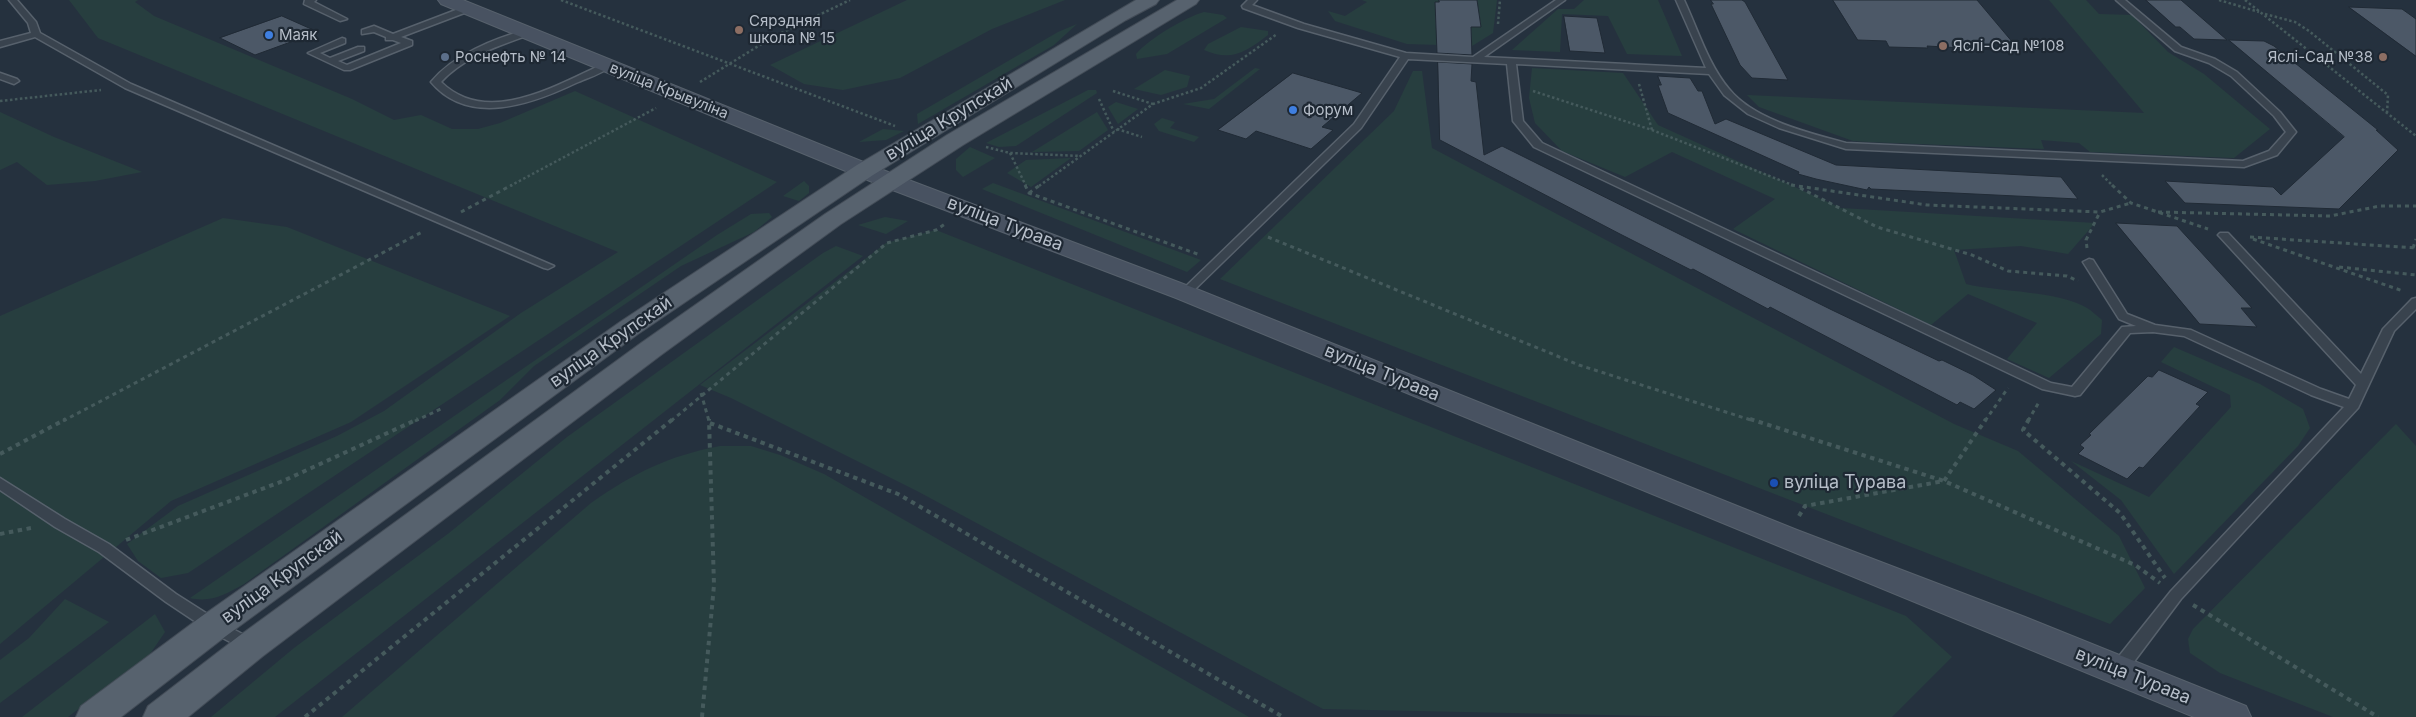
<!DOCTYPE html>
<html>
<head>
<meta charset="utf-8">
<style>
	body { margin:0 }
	canvas { display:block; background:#25313e }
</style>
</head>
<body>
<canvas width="2416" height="717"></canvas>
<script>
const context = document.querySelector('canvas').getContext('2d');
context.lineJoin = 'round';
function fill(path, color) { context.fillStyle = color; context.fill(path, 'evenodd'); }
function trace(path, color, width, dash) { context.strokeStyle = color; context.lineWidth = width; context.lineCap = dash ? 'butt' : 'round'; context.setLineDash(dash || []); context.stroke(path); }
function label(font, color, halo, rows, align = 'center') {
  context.font = font + ' Inter,sans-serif'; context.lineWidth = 4.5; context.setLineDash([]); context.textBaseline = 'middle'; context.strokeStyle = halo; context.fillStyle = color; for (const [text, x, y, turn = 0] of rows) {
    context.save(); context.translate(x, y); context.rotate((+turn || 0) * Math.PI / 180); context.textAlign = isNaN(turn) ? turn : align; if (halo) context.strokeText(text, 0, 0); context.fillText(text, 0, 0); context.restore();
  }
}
const green = new Path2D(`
	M69,0H138L135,2L154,16L352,99L394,120L421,115L452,129H478L500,123L575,91L777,182L188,573L161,578L138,561L127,544L178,506L337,436L384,411L521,313L618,252L98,38Z
	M907,0H1065L992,29L900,78L843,90L804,84L770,65Z
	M1362,0H1497L1493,33L1472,46L1407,44L1335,21L1328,11L1345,16L1367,2Z
	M1584,0H1658L1682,56L1627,54L1608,16L1562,14L1560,52L1512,50L1558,9H1574Z
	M2049,0H2086L2099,14L2132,15L2168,52L2204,74L2270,129L2234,158L2090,152L2079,143L2041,140L2044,149L1869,142L1853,141L1759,107L1747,95L2144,113Z
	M1204,12L1223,15L1227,18L1167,54L1137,59L1136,54C1150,38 1184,18 1204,12Z
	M1077,24L1054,45L918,124L917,114L1058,32Z
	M1241,27L1268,31V35C1246,52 1231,62 1204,50L1208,44Z
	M1255,68L1260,69L1209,109L1183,104L1214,99Z
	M1532,68L1623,73L1658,125L1841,208L2095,223L2068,254L2021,246L1954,250L1966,284C1999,292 2060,291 2087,308C2092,311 2097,316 2102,320L2101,334L2049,378L2007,359L2037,323L1968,294L1931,325L1733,229L1775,199L1672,152L1625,177L1562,151L1535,123L1529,98Z
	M1165,70L1190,76L1187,87L1161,95L1134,89Z
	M1413,71H1422L1432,148L1954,424L2018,451L2119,536L2145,588L2110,624L1220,279L1394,111Z
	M1088,90H1096L1097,93L1016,146L999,147L986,143Z
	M1116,102L1138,109L1118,124L1108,107Z
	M0,112L54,137L142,172L95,181L47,185L17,162L0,170Z
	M1097,112L1108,130L1079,151L1032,152Z
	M1162,118L1175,122L1170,128L1199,137L1194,142L1159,131L1154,124Z
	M883,129L904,131L886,140L859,142Z
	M970,147L995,158L963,177L956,170V159Z
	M1071,158L1031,187L1007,173L1026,160Z
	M804,181L809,186V193L799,201L783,196Z
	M993,183L1201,260L1187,272L982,189Z
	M769,213L772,217L754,232L681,266L534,366L500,400L244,584C226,594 211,603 190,598L717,235L751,214Z
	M885,217L908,221L886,234L858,225Z
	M223,218L287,227L510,316L351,422L171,501L0,644V316Z
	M936,230L1906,616L1952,657L1892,717H1699L1323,709L917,491L731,398L700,385L886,243Z
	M836,246L863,256L275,717H211L294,648L449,533L567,437L823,253Z
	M2174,347L2260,384L2303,409L2310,428L2298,446L2174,574L2121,500L2071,461L2149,497L2231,407L2230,395L2161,362Z
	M2396,424L2416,446V717H2333L2220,673L2190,653L2188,639L2193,629Z
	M720,446H751L780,455L824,474L1249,717H342L591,503C634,473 668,456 720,446Z
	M65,599L109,622L0,703V660L29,638Z
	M155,614L165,632L150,654L68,717H22Z`);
const building = new Path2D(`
	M1439,0H1477L1481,27H1471L1472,55L1437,53L1435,2H1439Z
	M1711,0H1742L1745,2L1788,80L1752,78L1740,65L1711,4H1713Z
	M1833,0H1977L2014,44L1991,43L1996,50L1927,46L1928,48L1889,47L1886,41L1858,40Z
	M2146,0H2181L2227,40L2194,39L2180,27H2176Z
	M2349,7L2402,9L2416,19V56Z
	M282,16L318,32L255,55L220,38Z
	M1564,16L1597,18L1605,53L1570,51Z
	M2229,40L2264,41L2274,46L2378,130H2376L2398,150L2339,209L2185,203L2165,181L2273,187L2281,195L2344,137Z
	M1438,62L1472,64L1471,81L1476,82L1484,155L1502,146L1832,310L1939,361L1942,360L1973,375L1996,390L1974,409L1960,402L1957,405L1770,307L1768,309L1693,269L1691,270L1620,234L1440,140Z
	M1293,73L1362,93L1322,127L1333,130L1311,149L1256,131L1246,139L1218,130Z
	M1658,76L1690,78L1698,91H1702L1715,124L1726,119L1836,165L2061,177L2078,199L1871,189L1869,187L1867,190L1816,179L1798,174L1799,172L1668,113L1658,85H1661Z
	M2116,223L2177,226L2252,308H2241L2257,327L2200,324Z
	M2159,370L2208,392L2196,404L2200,406L2143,468L2139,467L2127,479L2078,454L2084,448L2080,445L2091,435L2089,434L2148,376L2152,377Z`);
const pathFar2 = new Path2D(`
	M561,0L895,126
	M2219,0L2259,12
	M2245,0L2416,136
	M2265,14L2295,22L2309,31L2388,95L2387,113
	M1498,24L1500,0
	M700,82L773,37L850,0
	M1639,84L1652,130
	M1113,91L1153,104
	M1533,91L1652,130L1795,186
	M1099,99L1114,132
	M0,101L101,90
	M1117,129L1142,137
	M986,147L1010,153L1081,156
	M1010,153L1026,186
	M2102,175L2113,186
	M510,186L656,108
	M1039,186L1153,104L1201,88L1277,34`);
const pathFar1 = new Path2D(`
	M1025,185L1029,193L1200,255
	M1791,185L1927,205L2100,212L2131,203
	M2112,185L2131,203L2208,229
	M1800,188L1877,227L1972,255L2008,271L2067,276L2078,281
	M1029,193L1040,185
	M461,212L512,185
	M2158,212L2330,216L2380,206H2416
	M1268,237L1579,365L1754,421
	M2250,237L2416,248
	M2253,239L2403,291
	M2087,248L2086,240L2100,212
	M2413,248L2416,239
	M2339,267L2416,275
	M701,393L709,421
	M63,421L424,231
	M415,421L443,408
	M671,421L887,243L936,230L945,224
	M1985,421L2008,388
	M2028,421L2039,402`);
const path = new Path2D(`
	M1750,419L1944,481L2135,565L2160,583
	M2029,419L2023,430L2120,513L2165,578
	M710,423L898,494L1283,717
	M0,454L66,419
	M1799,516L1805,506L1944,481L1986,419
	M0,534L31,528
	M126,540L283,481L418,419
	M2193,605L2378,717
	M305,717L673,419
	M702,717L714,585L709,419`);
const lane = new Path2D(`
	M9,0H17L36,22L40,33L131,84L554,266L548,269L544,268L125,88L35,37L0,47V41L31,33L28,23Z
	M305,0H316L314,2L347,19L340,21L304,4Z
	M1248,0H1257L1252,5L1304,24L1406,53L1473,57L1556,0H1565L1484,57L1706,68L1676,0H1684C1698,30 1708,64 1729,89C1754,120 1809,133 1846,143L2243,161L2269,151L2286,132L2274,116L2231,76L2209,63L2175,51L2116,0H2125L2181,47L2215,59L2237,72L2280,112L2296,132L2277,155L2244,167L1846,149L1779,128L1748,114L1724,95L1709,74L1516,64L1523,121L1542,143L2051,383L2072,387L2122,327L2136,326L2119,319L2083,262L2089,259L2093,260L2127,314L2155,325L2191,330L2321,389L2349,399L2356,385L2220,237L2218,235L2220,233H2228L2361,374L2383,329L2412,299L2416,298V309L2394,331L2358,408L2181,599L2124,675L2118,677L2112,675L2110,670L2112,665L2171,591L2344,407L2311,395L2184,336L2153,332L2130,333L2080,395L2075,396L2042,389L1534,147L1513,121L1507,64L1408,59L1361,128L1189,295H1181L1179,293L1181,291L1354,124L1400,57L1298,28L1243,8L1242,6Z
	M469,5L473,8L472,10L401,37L412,41V45L350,70H344L308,53L342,38L345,39V43L320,53L330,58L358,47H364V51L338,61L347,65L401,43L393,40H386V37L374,32L362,34V30L374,26L393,34Z
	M528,29L532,32L531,34C499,46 465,56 441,82C487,127 555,86 603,64L611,66C602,74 587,78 576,83C532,104 469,127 431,82C454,54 494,39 528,29Z
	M0,73L17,79L19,81L14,84L0,79Z
	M0,478L65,519L109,544L176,594L220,622L257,642L259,646L257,650L251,652L245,650L208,630L166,602L99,552L55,527L0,490Z`);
const secondary = new Path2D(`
	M438,0H463L898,176L1194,288L1797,530L2025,617L2246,706L2251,717H2194L1176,298L882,186L441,4Z`);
const primary = new Path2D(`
	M1136,0H1159L1156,4L1126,20L873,175L638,334L226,636L121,717H76L81,706L202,616L620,322L857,165Z
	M1177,0H1199L1196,4L963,145L841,224L661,355L263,656L188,717H143L148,706L239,636L641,343L825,214L947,135Z`);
const markers = [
	[739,30,5,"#8d6e63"],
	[269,35,5,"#3f7fe0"],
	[1943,46,5,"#8d6e63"],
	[445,57,5,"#5c6f8a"],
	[2383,57,5,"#8d6e63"],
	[1293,110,5,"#3f7fe0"],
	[1774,483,5,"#1a4fb4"]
];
const farPoinames = [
	["Сярэдняя",749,21],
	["школа № 15",749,38],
	["Маяк",279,35],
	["Яслі-Сад №108",1953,46],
	["Роснефть № 14",455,57],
	["Яслі-Сад №38",2373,57,"right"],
	["Форум",1303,110]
];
const farStreetnames = [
	["вуліца Крывуліна",669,91,22]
];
const streetNames = [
	["вуліца Крупскай",949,119,-31],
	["вуліца Турава",1005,224,21],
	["вуліца Крупскай",611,342,-35],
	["вуліца Турава",1382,373,22],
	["вуліца Крупскай",282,577,-36],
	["вуліца Турава",2133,676,22]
];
const poiNames = [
	["вуліца Турава",1784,483]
];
fill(green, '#273e3f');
fill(building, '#4c5867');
trace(building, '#202a35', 1);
trace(lane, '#57616c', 3);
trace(secondary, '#57616c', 2);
trace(primary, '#434c57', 2);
trace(pathFar2, '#455a5c', 2.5, [2.5, 2.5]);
trace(pathFar1, '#455a5c', 3, [4, 4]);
trace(path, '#455a5c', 4, [4.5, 4.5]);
fill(lane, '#39434e');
fill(secondary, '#485261');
fill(primary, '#57626e');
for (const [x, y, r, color] of markers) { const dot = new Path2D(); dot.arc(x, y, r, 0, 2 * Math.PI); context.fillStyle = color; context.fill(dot); trace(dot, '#1e2833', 2); }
label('15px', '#b6bec9', '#1e2833', farPoinames, 'left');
label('15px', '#b6bec9', '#1e2833', farStreetnames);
label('18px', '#b6bec9', '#1e2833', streetNames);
label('18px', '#b6bec9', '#1e2833', poiNames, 'left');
</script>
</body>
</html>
